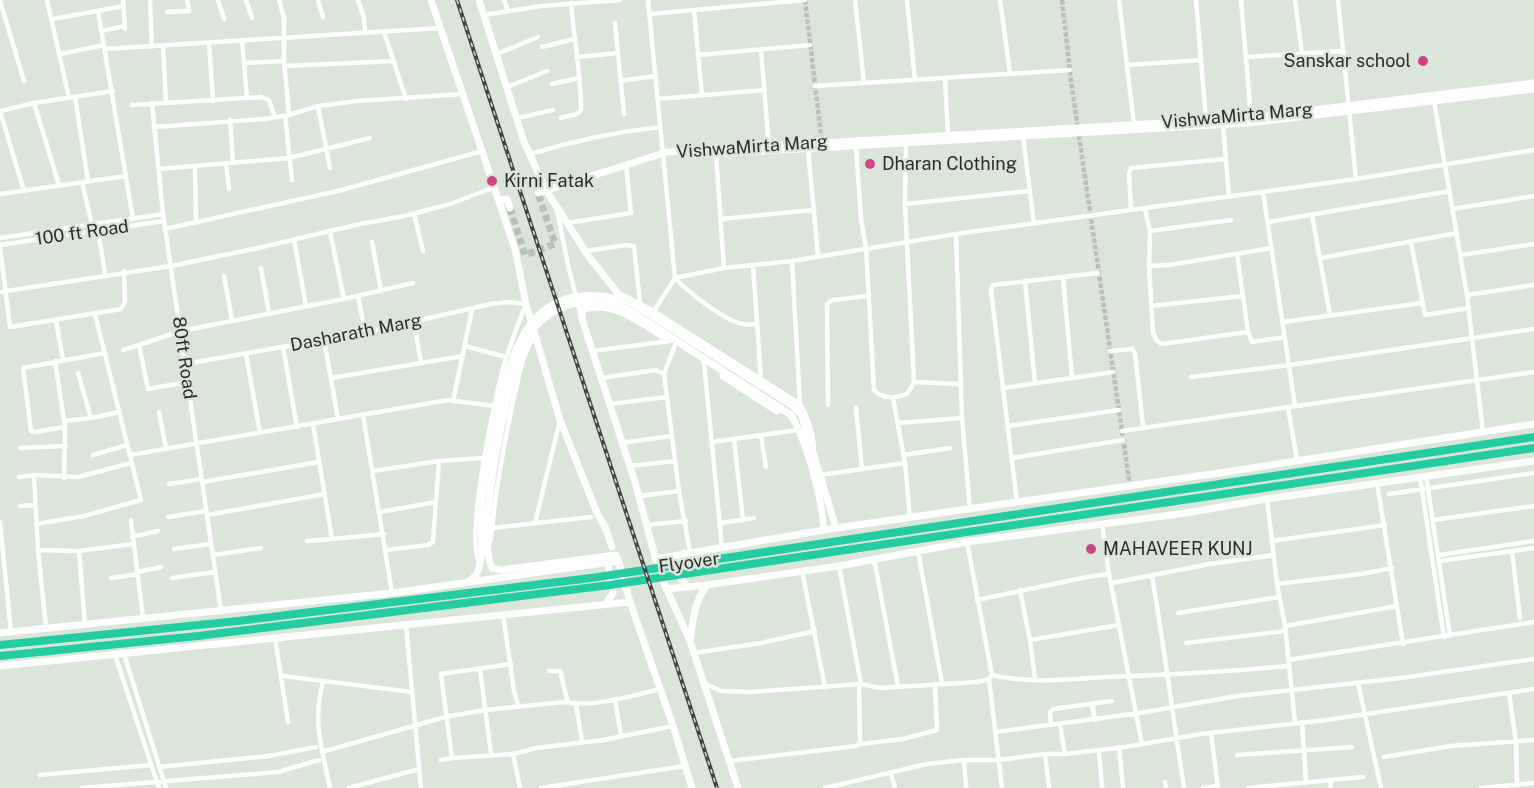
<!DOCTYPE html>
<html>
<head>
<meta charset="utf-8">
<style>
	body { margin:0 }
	canvas { display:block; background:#dbe5da }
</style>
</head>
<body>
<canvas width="1534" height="788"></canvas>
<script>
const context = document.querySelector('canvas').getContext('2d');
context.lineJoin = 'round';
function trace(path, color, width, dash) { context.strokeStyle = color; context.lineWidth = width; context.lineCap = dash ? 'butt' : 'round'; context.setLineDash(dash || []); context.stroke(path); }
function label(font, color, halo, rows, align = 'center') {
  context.font = font + ' "Public Sans",sans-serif'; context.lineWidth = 5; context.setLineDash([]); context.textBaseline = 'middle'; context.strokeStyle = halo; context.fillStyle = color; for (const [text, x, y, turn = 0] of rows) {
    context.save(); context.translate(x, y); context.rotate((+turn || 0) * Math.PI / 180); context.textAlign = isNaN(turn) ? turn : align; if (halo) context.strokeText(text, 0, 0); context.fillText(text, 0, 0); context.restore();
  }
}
const streetTunnel = new Path2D(`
	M805,0L822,143
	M1062,0L1071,81L1130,486`);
const secondaryTunnel = new Path2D(`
	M510,208L525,255L555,244L538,193`);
const street = new Path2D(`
	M47,0L69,98
	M123,0L125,29
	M150,0L152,47
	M218,0L224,19
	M246,0L252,18
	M279,0L284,18V61L289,115
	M318,0L323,17
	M358,0L364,18L365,33
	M504,0L508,11
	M648,0L675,278L724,268L792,261L800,404
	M855,0L864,83
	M907,0L915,80
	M1000,0L1010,73
	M1119,0L1134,124
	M1196,0L1206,120
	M1241,0L1251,118
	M1295,0L1302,54
	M1338,0L1356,179
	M0,1L24,81
	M694,10L702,95
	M98,11L133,219
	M167,12L189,11L187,0
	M650,14L805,0
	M484,15L541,6L620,0
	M53,19L124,6
	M615,23L624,114
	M101,31L125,26
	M384,32L406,99
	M242,40L247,98
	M209,43L213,101
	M163,46L166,102
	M542,47L574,39
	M105,49L440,28
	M761,49L769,148
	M60,54L104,45
	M497,54L538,37
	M698,55L810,45
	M577,57L618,53
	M1246,57L1343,51
	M244,63L284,61
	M1127,65L1201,60
	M285,66L394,61
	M945,78L948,135
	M620,81L656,76
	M552,84L579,78
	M815,86L1070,70
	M507,87L547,71
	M75,97L88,181
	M657,99L765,90
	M1434,101L1467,295L1483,432
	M34,103L59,185
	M152,103L163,214L221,611
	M132,105L261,97L269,100L275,117
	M318,106L330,168
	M0,111L24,191
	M1,111L34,103L113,91
	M285,116L292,180
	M517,118L553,110
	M561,118L577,114L581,110C581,74 574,39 571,3
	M230,120L233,163
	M1223,125L1229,196
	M154,127L265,119L289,115L318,106L357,101L463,94
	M1023,136L1034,224
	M906,143L905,204L914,382L960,384
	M856,146L861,219L866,248L874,390C882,400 898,398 908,393L914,382
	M808,149L818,256
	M530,154C573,141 615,132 660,127
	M716,154L724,268
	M226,164L229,189
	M195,166L196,223
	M159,169L289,158L370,138
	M82,182L92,225
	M1263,192L1295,406
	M0,194L126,176
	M905,204L1029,191
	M1131,208L1129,173L1131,168L1225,159
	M1145,209L1150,231L1149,266L1153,333L1157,341L1162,344L1248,332
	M1453,209L1534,196
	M557,210L568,265L580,313
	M414,214L423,251
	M1312,215L1330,315
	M721,219L813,210
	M1268,222L1450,191
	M567,223L631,213L626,165
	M165,229L342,190L482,151
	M98,230L105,274
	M1150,231L1231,220
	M330,232L344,299
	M956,234L962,418L970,509
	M0,238L163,214
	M294,240L306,306
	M372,242L381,291
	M1411,242L1425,315L1469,308
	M0,245L164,221
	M0,247L10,327L121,309L125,302L124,271
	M585,251L626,245L634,246L640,303
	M1237,254L1248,332L1252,342L1285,337
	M1461,255L1534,244
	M1321,258L1457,233
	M792,261L956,234L1356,179L1534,150
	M753,265L761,380
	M1149,266L1169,265L1272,248
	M261,268L269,313
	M224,276L232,320
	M1063,277L1072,378
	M1025,281L1035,383
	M0,292L171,266L258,248L360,224L404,216L447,205L495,187
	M617,292L650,309L800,404C808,417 813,433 814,448
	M1467,295L1534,285
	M358,296L365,332
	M1151,306L1243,296
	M654,311L675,278C687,291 726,322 743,324C747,325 753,324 757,324
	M56,320L63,360
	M414,322L421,363
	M1283,322L1422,303
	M324,340L338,419
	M465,346L506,357
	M283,347L297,427
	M123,350L139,345
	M592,351L670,341
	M1110,351L1132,349L1135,353L1143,427
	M246,354L260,433
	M55,361L65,427L64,478
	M704,363L722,547
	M185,364L362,333L491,304L508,302L526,304C519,321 513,338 507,355C496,389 465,534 479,562
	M78,373L91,418
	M664,374L675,345
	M1191,377L1290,365L1534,329
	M331,378L463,356
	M601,378L656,370L664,374L679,491L690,552
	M188,382L148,389L139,345L181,331L344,299L413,283
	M1003,388L1113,372
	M893,398L905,463L910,518
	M453,401L472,310
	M610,404L667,397
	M828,405L827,304L833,300L868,296
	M1288,407L1297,460
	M856,408L862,469
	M159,412L166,448
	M363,415L392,593
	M64,421L91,418L119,412
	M898,423L962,418
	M313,424L332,539L384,534
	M1008,426L1119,410
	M65,427L35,432L31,431L23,368L105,353
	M1122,431L1534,372
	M761,436L766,467
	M734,439L743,520
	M712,442L798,430
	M622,443L672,436
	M20,448L66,446
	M93,455L127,445
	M130,455L448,400L495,406
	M903,455L950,448
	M1012,458L1123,440
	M630,466L675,461
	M373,471L439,461L484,458
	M820,475L905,463
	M1426,476L1450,636
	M19,477L34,475
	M1420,477L1444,637
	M202,482L319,462
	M1377,483L1403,644
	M169,484L202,479
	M1389,494L1534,473
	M639,496L679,491
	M1267,499L1277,584L1285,626L1295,723
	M1017,502L991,290L993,285L1098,273
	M20,506L35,505
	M380,512L436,502
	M207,515L325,494
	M168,517L206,511
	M131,520L143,618
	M1433,520L1534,506
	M0,522L11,632
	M535,523L560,420
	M720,523L754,518
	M36,524L84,516L141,500L95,314
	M1102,524L1109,574L1142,744
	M646,525L686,521
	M492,528L591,517
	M132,537L158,531
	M307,541L333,539
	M1272,541L1385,525
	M967,542L992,675
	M489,543L491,539C495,491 504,444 514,397C519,377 522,353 535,336
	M174,549L211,544
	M38,550L79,551L133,544
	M386,550L428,545L433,542L439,461
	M79,551L85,624
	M918,551L942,683
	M1512,551L1520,618
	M213,555L261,548
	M1439,555L1534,541
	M874,559L898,686
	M1440,561L1534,548
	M839,566L861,684
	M802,571L825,687
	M138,572L161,567
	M1152,576C1164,646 1173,717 1184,788
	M111,578L138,574
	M172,578L215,572
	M1112,583L1210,564L1274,555
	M1277,584L1361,574L1392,568
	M1020,590L1030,640L1035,679
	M977,600L1092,576L1109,574
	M1178,613L1279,597
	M503,614L514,691L518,706
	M406,625L421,788
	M1285,626L1397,606
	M46,628L38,550L34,475L78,477L131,463
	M275,638L288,722
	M1030,640L1119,625
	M1186,643L1285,631
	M694,653L761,643L815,631
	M124,654L166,788
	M115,655L159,788
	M1288,660L1534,622
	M511,664L441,674L452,758L513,754L537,748L603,740L673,726
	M480,669L491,754
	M549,671H560L568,703
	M283,676L412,692
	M989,679L1002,788
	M323,682C312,722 322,748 330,788
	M704,683L721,691L750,692L861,684L880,688L977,682L989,679L992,675C1028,684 1069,679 1106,677C1167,675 1227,672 1288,666
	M1358,683L1381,788
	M1509,693L1516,742L1517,784
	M615,699L621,736
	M576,704L582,742
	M1092,704L1095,720
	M1302,722L1306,782
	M1060,724L1065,754
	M1051,725L1050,712L1053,709L1112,701
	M995,732L1140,713L1237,696L1401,678L1534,659
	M1211,733L1218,788
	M860,744L903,739L937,730L935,684
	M1119,747L1123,788
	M1099,750L1102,788
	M322,752L445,717L485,710L564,702C592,708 632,696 660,689
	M513,754L520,788
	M1045,754L1049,788
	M1237,755L1352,747
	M1384,757L1451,746L1534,740
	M441,760L452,758
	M964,760L966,788
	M730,761L856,746L860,744L859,684
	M159,767L269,756L316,747
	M891,774L895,788
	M40,775L151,765
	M1330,780L1363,777
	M1165,782L1166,788
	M82,788L278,772L319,760
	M349,788L419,769
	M541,788L685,766
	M825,788L927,764L964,760H999L1045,754H1065L1125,747L1201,734L1326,720L1534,689
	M1203,788L1217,786
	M1248,788L1330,780L1331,788
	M1481,788L1534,783`);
const secondary = new Path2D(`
	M431,0L515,249L526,304L560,420L597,513L605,527L612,547
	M479,0L524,142L546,190L589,257L617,292L619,300
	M695,155L1249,123L1534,89
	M538,193L667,152L1248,118L1534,83
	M499,201L507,199L510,208
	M723,376L777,411
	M684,553C673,564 677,579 689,587
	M616,555L501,570L492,568C475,534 507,384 523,347C527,337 533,328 541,321C566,298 597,298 627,309L791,415C807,442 822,498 824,530
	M618,559L630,602L673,726L692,788
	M655,559L836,528L1219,473L1534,424
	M656,560L635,482L582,319V310C610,298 641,323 664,337
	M660,574L690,641L738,788
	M466,583C469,581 474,578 476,575C485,560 480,529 481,512C482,483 490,454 495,426C511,348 530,272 630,302L793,406L801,414L806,429L836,528
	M666,589L707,585L839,566L967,542L1186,513L1267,499L1534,461
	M606,604L613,593L607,559
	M0,633L392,593L618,561
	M690,641C693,620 694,603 707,585
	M0,666L630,602`);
const highway = new Path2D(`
	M0,645L238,621L591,578L1534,437
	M0,656L198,636L610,585L1534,448`);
const rail = new Path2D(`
	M457,0L717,788`);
const markers = [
	[1423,61,6,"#cd4582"],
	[870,164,6,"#cd4582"],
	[492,181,6,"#cd4582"],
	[1091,549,6,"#cd4582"]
];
const poiNames = [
	["Sanskar school",1411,61,"right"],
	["Dharan Clothing",882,164],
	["Kirni Fatak",504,181],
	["MAHAVEER KUNJ",1103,549]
];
const streetNames = [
	["VishwaMirta Marg",1237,116,-5],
	["VishwaMirta Marg",752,147,-4],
	["100 ft Road",82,233,-8],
	["Dasharath Marg",356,333,-11],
	["80ft Road",184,358,82],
	["Flyover",689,563,-8]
];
trace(streetTunnel, '#b8c0b7', 4.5, [4.5, 2]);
trace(secondaryTunnel, '#b8c0b7', 7, [7, 3.5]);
trace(street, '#fff', 4.5);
trace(secondary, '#fff', 7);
trace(highway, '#24cca2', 8);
trace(rail, '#414541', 4);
trace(rail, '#dbe5da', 1.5, [4.5]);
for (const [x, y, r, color] of markers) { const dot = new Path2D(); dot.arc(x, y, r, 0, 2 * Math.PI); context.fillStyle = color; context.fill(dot); trace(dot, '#dbe5da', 2); }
label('18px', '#2a2e2a', '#dbe5da', poiNames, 'left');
label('18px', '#2a2e2a', '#dbe5da', streetNames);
</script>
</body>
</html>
